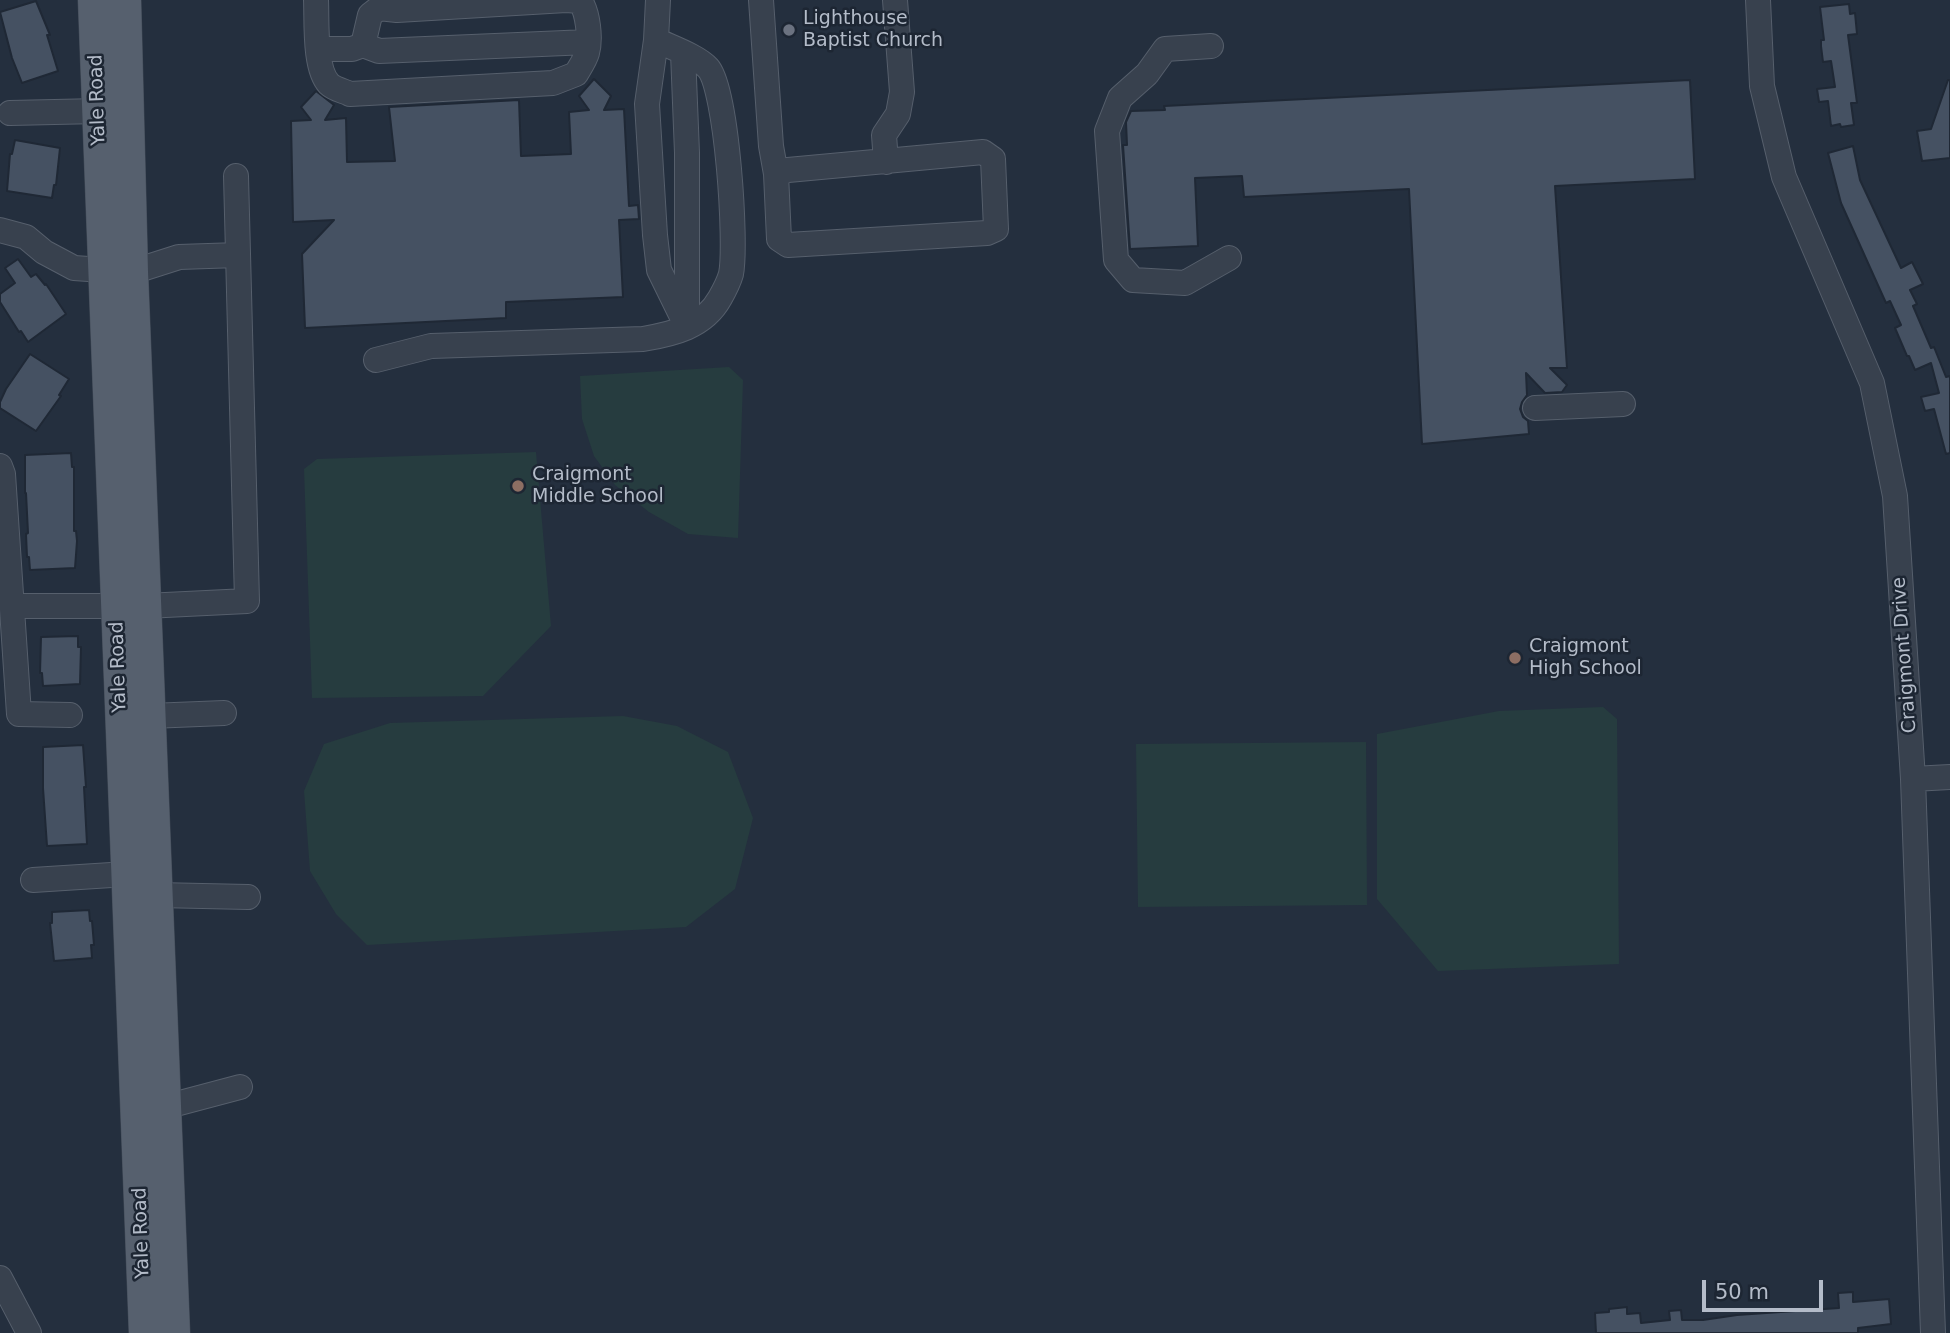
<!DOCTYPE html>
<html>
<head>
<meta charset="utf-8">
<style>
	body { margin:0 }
	#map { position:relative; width:1950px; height:1333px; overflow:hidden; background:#242f3e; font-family:"DejaVu Sans",sans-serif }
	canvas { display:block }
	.scale { position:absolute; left:1702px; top:1280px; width:121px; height:32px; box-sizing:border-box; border:4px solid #b4bcc9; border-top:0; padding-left:9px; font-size:21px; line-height:24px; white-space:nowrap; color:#b4bcc9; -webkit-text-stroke:5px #1d2633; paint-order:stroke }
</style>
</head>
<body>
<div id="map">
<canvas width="1950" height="1333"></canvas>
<div class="scale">50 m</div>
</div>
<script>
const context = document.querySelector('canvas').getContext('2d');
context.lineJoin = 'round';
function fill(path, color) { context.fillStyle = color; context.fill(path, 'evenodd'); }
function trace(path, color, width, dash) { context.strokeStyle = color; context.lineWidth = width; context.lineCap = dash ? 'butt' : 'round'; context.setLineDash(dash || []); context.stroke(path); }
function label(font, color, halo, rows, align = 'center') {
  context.font = font + ' "DejaVu Sans",sans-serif'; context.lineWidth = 5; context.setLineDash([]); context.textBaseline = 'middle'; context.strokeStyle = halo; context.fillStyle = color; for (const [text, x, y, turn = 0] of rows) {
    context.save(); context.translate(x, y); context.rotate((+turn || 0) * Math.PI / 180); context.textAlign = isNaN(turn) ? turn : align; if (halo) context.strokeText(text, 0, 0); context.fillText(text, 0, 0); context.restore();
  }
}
const green = new Path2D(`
	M729,367L743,380L738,538L688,534L649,512L615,485L594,456L582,419L580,376Z
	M536,452L551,626L483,696L312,698L304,469L317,459Z
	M1603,707L1617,719L1619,964L1438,971L1377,899V734L1499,711Z
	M623,716L677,726L728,752L753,818L735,889L686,927L367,945L336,914L310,871L304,791L324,744L390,723Z
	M1366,742L1367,905L1138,907L1136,744Z`);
const building = new Path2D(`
	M36,1L50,35H47L58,71L22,83L12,58L0,12Z
	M1849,4L1850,14L1855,13L1857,34L1848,35L1857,103H1851L1854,125L1841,127L1840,124L1831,126L1828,101L1819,102L1817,89L1835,87L1831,61L1823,62L1821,46V40H1824L1820,7Z
	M594,79L611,96L604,110L624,109L629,206L638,205L639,219L619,220L623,297L506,302V318L305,328L302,254L334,220L293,222L291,121L311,120L301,107L316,91L334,105L325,120L346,118L347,162L395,161L389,107L519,100L521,156L571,154L569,112L589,110L579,96Z
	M1690,80L1695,179L1555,186L1567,368H1550L1567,385L1562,392L1545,393L1526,373L1527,395L1522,402L1520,409L1523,417L1528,421L1529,434L1422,444L1409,189L1244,197L1242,176L1195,178L1198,246L1130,249L1123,145H1127L1126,122L1131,111L1165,110L1164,106Z
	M1948,80H1950V158L1922,161L1917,131L1931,129Z
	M15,140L60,148L56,185H54L52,198L7,191L10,154H12Z
	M1853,146L1860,180L1901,268L1912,262L1923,284L1910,290L1917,304L1913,306L1931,348L1934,347L1946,377L1950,376V453L1946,454L1934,409L1925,411L1921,397L1939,393L1931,363L1915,370L1909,356H1907L1895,328L1901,325L1890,301L1886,303L1841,203L1828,153Z
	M18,259L31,277L36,274L45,285L46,284L66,314L28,342L21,331L19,332L0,302V294L15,283L5,268Z
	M30,354L69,379L59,395L61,396L36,431L0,408V402L6,389Z
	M71,453L72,467H74V531H76L77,541L75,568L30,570L29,557H27L26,534L28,533L26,493H25V455Z
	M78,636V647H81L80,684L43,686L42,673H40L41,637Z
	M83,745L86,787H84L87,844L47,846L43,788V747Z
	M89,910L90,921H92L94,945H91L92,958L54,961L50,923H52V912Z
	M1853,1292V1302L1889,1299L1891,1324L1858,1328V1333H1596L1595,1313L1609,1312V1309L1627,1307V1314L1640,1313L1641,1323L1670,1320L1669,1311L1681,1310L1682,1320H1703L1737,1315L1839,1308L1838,1293Z`);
const minor = new Path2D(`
	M316,0C317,22 314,68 329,84C334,89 344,91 350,94L553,83L576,74C580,67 585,60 587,53C591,39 588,12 580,1L566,0L397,10L379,8L370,15L363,45L352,49H319
	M658,0L656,40L647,104L655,235L659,270L687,327
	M761,0L771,146L776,174
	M1758,0L1762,86L1784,177L1872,383L1895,496L1913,779L1933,1333
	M363,45L379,51L588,42
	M1211,46L1165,49L1147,74L1120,98L1107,131L1116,260L1133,280L1185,283L1229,258
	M683,53L687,153V321
	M10,113L99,111
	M983,152L993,159L996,229L987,233L788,245L779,239L776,174L788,170Z
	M886,162L884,135L898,114L902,92L895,0
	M0,230L26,237L44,252L74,268L132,272L179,257L238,255
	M376,360L431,346L643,339C673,334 704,327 720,298C724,291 729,281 731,274C737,244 727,89 708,68C697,56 670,47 656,40
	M1535,408L1623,404
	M0,466L3,474L19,714L70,715
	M12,606H145L247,601L236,176
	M150,716L224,713
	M1913,779L1950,777
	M33,880L127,874
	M157,895L248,897
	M148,1106L176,1104L240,1087
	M0,1278L29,1333`);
const major = new Path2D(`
	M94,0L145,1333
	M125,0L132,272L174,1333`);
const markers = [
	[789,30,7,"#6b7280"],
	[518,486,7,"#8d6e63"],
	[1515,658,7,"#8d6e63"]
];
const poiNames = [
	["Lighthouse",803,19],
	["Baptist Church",803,41],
	["Craigmont",532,475],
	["Middle School",532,497],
	["Craigmont",1529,647],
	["High School",1529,669]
];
const streetNames = [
	["Yale Road",98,100,-92],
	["Craigmont Drive",1905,655,-94],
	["Yale Road",119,667,-92],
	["Yale Road",142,1233,-92]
];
fill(green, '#263c3f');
fill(building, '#455162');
trace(building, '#1f2835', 2);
trace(minor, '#565f6c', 26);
trace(major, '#414a57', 33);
trace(minor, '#38414e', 24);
trace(major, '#56606e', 32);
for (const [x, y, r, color] of markers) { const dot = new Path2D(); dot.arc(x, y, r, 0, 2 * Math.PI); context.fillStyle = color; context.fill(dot); trace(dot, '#1d2633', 2.5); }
label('19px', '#b4bcc9', '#1d2633', poiNames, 'left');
label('19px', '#b4bcc9', '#1d2633', streetNames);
</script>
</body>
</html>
